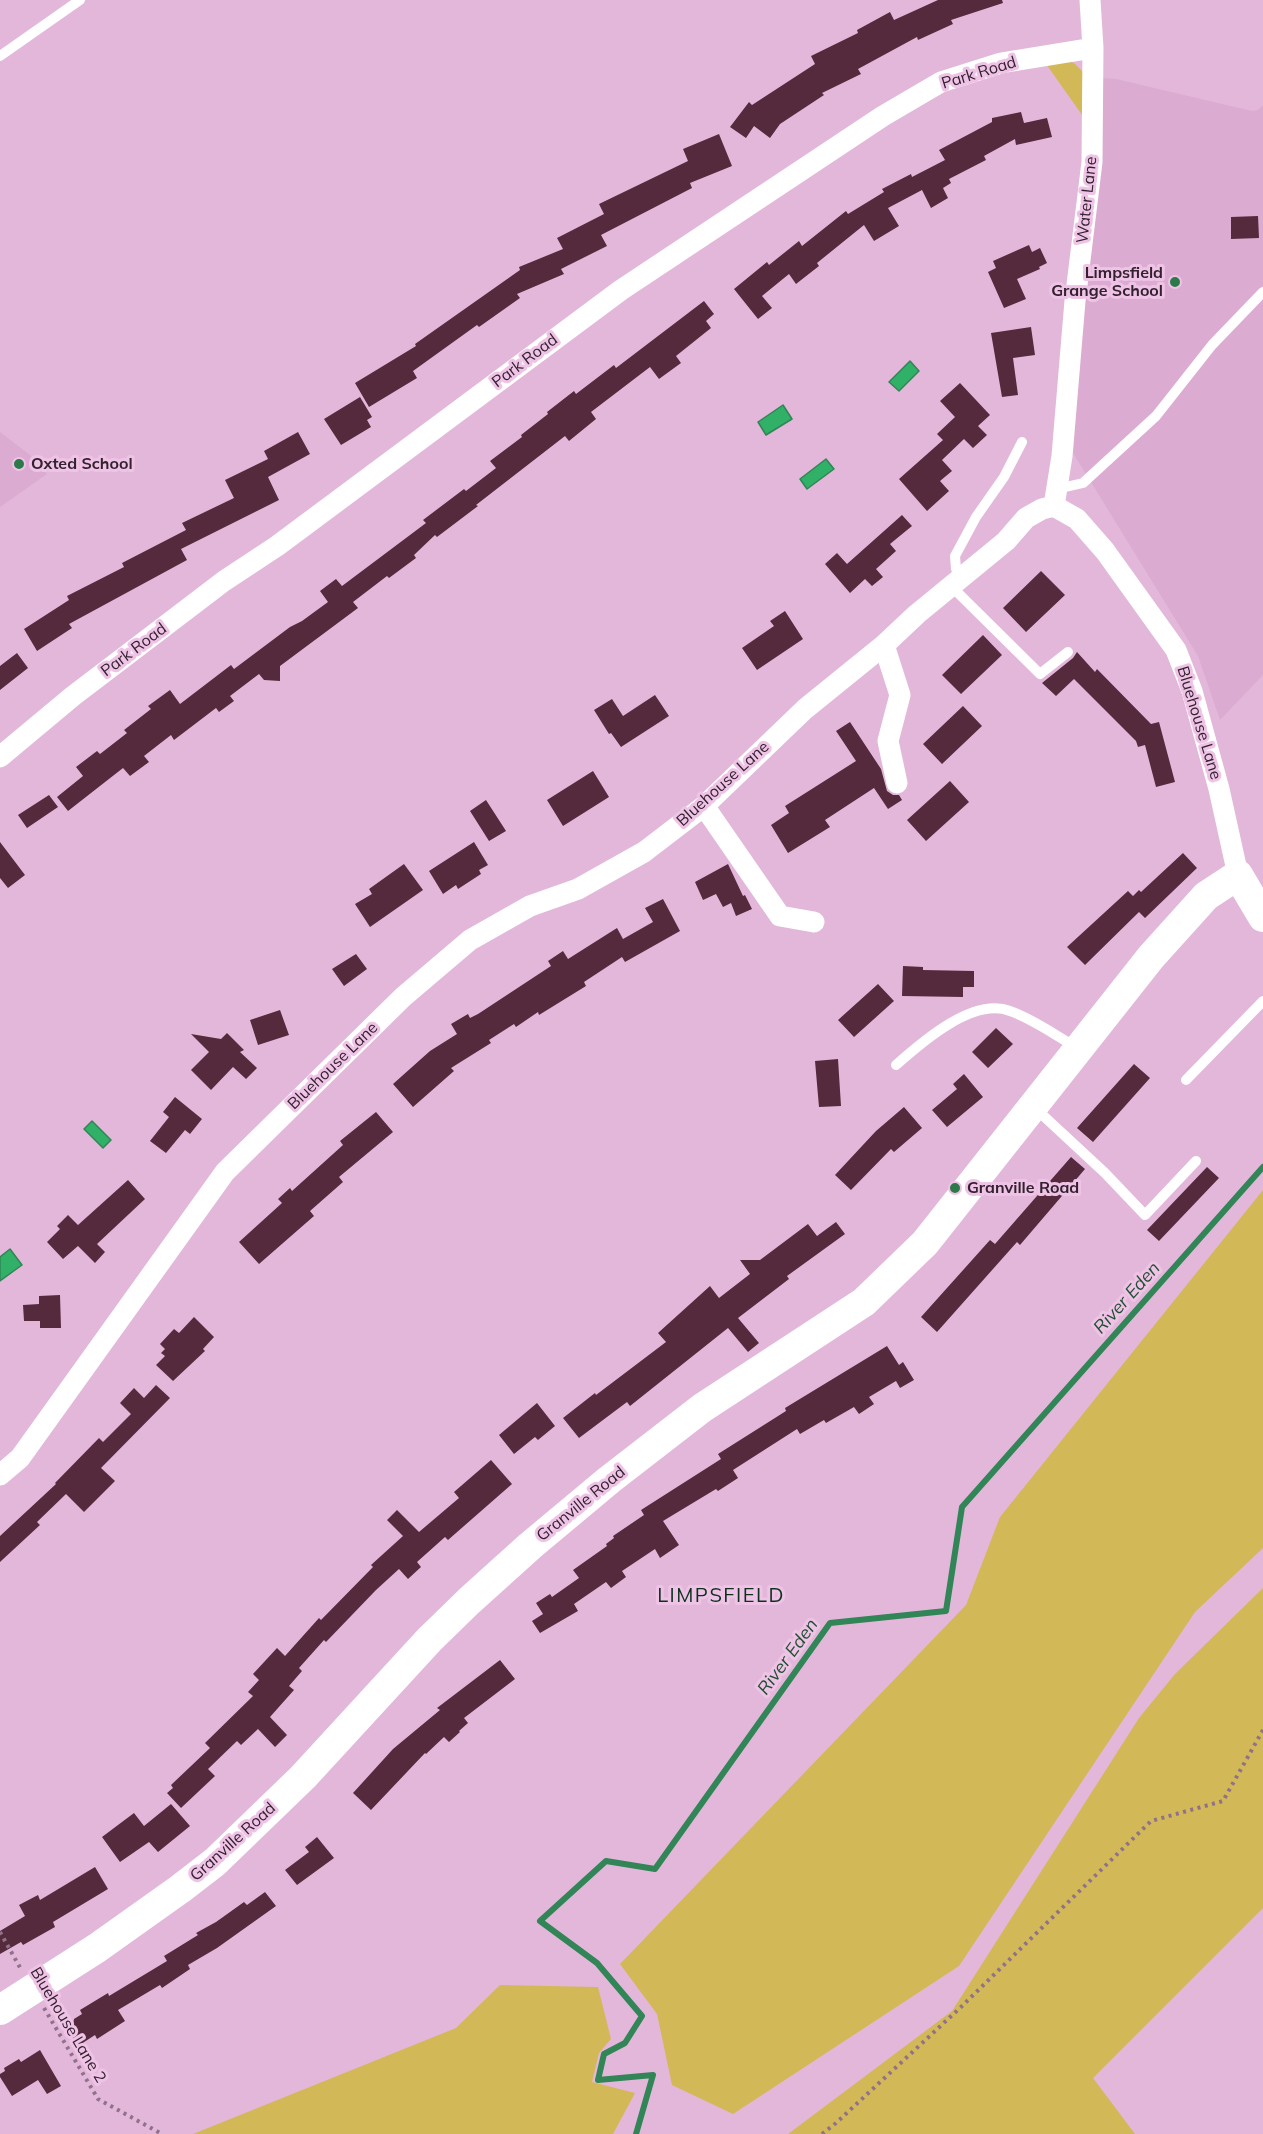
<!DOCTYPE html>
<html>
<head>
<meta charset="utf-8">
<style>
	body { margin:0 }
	canvas { display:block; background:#e2b7d9 }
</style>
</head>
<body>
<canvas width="1263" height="2134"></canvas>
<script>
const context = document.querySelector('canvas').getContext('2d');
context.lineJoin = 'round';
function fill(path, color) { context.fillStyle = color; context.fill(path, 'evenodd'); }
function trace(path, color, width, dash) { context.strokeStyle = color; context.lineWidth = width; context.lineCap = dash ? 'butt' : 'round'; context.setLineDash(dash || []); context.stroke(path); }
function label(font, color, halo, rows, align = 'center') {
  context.font = font + ' Mulish,sans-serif'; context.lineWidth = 6; context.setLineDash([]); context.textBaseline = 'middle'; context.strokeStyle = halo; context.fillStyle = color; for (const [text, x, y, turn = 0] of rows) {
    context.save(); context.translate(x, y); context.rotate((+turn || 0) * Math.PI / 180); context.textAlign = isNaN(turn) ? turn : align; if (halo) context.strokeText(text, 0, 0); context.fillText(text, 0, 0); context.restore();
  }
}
const built = new Path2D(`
	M1102,78L1116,79L1252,111L1258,110L1263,105V675L1220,720L1198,656L1073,453Z
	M0,432L30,455L47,474L0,507Z`);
const green = new Path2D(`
	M1066,60L1074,63L1086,75L1085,119L1046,64Z
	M1263,1190V1548L1195,1612L959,1966L733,2114L672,2085L657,2014L620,1964L966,1605L1000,1517Z
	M1263,1588V1908L1093,2078L1135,2134H788L952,2011L1139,1718L1175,1674Z
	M500,1985L598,1987L611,2039L599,2053L592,2082L635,2093L613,2134H193L456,2028Z`);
const water = new Path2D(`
	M910,361L919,371L899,391L889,382Z
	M783,405L792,419L766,435L758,422Z
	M826,459L834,469L807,489L800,479Z
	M92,1121L111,1140L103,1148L84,1129Z
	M10,1249L22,1265L0,1281V1257Z`);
const stream = new Path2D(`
	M636,2134L653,2075L598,2080L604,2054L625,2043L642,2016L597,1963L540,1921L606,1861L655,1869L830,1623L946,1611L962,1507L1263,1167`);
const building = new Path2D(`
	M938,0H1002L1003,3L951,20L953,24L918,40L917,37L858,69L861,74L822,93L824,95L780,124L770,138L754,126L746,138L730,127L749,102L752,105L815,64L811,56L858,33L857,30L890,12L894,20Z
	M1021,112L1024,123L1047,118L1052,137L1016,145L1015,139L984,156L986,160L949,179L951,183L943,188L948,198L931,208L922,190L888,208L899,226L874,241L864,225L817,263L819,266L796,284L789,274L762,296L772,308L758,319L734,289L767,262L769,265L799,241L802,246L846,211L848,214L884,192L882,189L911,174L912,177L945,160L939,150L992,122V118Z
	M719,134L732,166L690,183L692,188L601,235L607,246L561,269L564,274L517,294L520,298L479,327L477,325L413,371L417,378L369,407L355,383L416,346L415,344L520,270L519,267L563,249L557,238L604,214L599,204L688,161L683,149Z
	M1258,216L1259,238L1231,239V217Z
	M1029,245L1032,252L1040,248L1047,263L1039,267L1040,269L1017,279L1026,299L1004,308L988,272L996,268L993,261Z
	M704,301L714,314L706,321L711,328L676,356L681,363L659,379L650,367L591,412L596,419L569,441L565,436L476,505L478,506L437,537L435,535L414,555L416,558L389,578L387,576L353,602L358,608L280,666V681L264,680L259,674L230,696L234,701L219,712L216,708L174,740L171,735L144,756L149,762L130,776L123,768L68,811L57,797L83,776L76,767L97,751L100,754L127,733L124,730L151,709L148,706L170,690L180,704L231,665L234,669L290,627L302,621L328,602L320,591L336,579L342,586L426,523L423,520L464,489L466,491L496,468L490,461L522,437L521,435L548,414L547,412L574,391L576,394L614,365L616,368Z
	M1031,327L1035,355L1013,358L1018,395L1002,397L991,333Z
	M960,383L990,415L978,426L987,435L973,448L964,439L942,460L952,471L940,481L949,491L927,511L899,479L943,440L937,434L955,417L940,401Z
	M360,397L372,417L367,420L371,427L341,445L324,419Z
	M298,432L310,454L268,477L279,500L181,549L187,560L69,624L72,628L37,651L24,629L69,600L67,596L124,567L122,563L186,530L182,523L234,498L225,480L268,459L264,451Z
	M902,515L912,526L890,544L896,551L876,569L883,577L872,586L865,579L850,593L825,564L837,553L847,564Z
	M1041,571L1065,595L1026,632L1003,608Z
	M785,611L803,639L757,670L742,648L774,626L770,621Z
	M983,635L1002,655L961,694L942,675Z
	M1077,652L1095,672L1097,669L1151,724L1159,722L1175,782L1156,787L1145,745L1138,747L1136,741L1074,679L1056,696L1042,683L1073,658Z
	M17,653L28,668L0,690V666Z
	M655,695L669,716L621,747L611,733L609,734L594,710L612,699L623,716Z
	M963,706L982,726L942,764L923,744Z
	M850,722L881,769L887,791L893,795H899L902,800L888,809L874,788L825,820L830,827L788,853L771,825L789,813L785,806L856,761L836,731Z
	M593,771L609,797L563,826L547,800Z
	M950,781L969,802L926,841L907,820Z
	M49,795L58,807L27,828L18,815Z
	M486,800L506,831L489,841L470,811Z
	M0,842L25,875L8,888L0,878Z
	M474,842L488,865L479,870L481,874L458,889L456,885L443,894L429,871Z
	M1183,853L1197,868L1145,918L1139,912L1085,965L1067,947L1128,891L1133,896L1139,890L1141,892Z
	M404,864L423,890L370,927L355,904L372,894L369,889Z
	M728,864L743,896L745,895L752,909L736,916L731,903L723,907L716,894L703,900L695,882Z
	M663,899L680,931L625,962L622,957L584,982L586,986L539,1015L538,1012L516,1027L514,1024L489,1040L491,1043L451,1068L454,1071L413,1107L393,1084L430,1051L457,1034L451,1024L468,1014L470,1018L478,1014L551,966L548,961L563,951L568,959L617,928L623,939L653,922L645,908Z
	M356,954L367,969L344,986L332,969Z
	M903,966L923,967V970L974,971V987H963V997L902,996Z
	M878,984L894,1001L854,1037L838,1020Z
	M280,1010L289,1035L258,1045L250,1020Z
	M996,1028L1013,1044L988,1068L972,1052Z
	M227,1033L244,1050L240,1052L257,1068L246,1079L233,1067L211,1090L191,1070L209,1052L191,1034L221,1039Z
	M838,1059L841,1106L819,1107L815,1061Z
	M1134,1064L1150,1078L1093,1142L1077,1128Z
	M964,1074L983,1097L947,1127L932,1110L957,1089L953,1084Z
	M175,1097L202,1119L190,1134L185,1130L166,1153L150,1141L169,1117L163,1112Z
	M904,1107L922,1128L894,1152L891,1149L851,1190L835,1175L876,1131Z
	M376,1112L393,1132L339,1177L343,1182L310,1211L314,1216L259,1264L239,1242L282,1203L278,1199L290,1188L292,1191L343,1145L340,1141Z
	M1071,1157L1085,1169L1020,1245L1017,1242L937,1332L921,1317L990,1240L995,1244Z
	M1207,1167L1219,1178L1159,1241L1147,1230Z
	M128,1180L145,1199L97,1244L105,1252L95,1263L78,1246L63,1259L47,1242L60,1229L57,1226L68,1215L78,1225Z
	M836,1222L845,1234L787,1276L789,1279L738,1318L759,1343L748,1352L728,1328L630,1406L627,1402L579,1438L563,1418L595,1393L596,1395L666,1342L658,1333L710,1286L719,1298L750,1274L740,1260H760L808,1224L817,1236Z
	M60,1295L61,1328H40V1321H24L23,1305L39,1304V1296Z
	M194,1317L214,1337L203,1349L205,1351L173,1381L156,1365L165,1356L161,1353L165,1349L160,1344L174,1329L179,1333Z
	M887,1346L899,1365L903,1362L914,1380L900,1388L896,1381L869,1397L874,1404L859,1414L854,1407L826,1423L824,1420L800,1434L797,1429L733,1470L738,1478L718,1491L716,1489L663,1521L679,1545L660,1558L655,1549L622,1571L626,1577L611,1588L606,1582L574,1604L578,1611L540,1633L532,1621L543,1614L536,1603L550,1594L552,1597L579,1578L573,1570L607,1546L606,1544L614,1538L613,1536L644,1515L641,1510L721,1459L718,1454L786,1411L785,1408Z
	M156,1385L170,1398L101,1468L115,1481L84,1512L66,1494L37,1522L40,1525L0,1562V1536L56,1484L55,1483L99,1438L103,1442L131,1414L120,1403L134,1388L144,1398Z
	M537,1403L555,1426L538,1440L535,1437L514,1454L499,1435Z
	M491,1460L512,1484L448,1540L445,1537L417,1562L421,1567L408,1579L399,1569L376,1590L326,1642L324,1640L299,1668L302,1671L289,1686L294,1690L270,1717L287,1735L275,1747L258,1729L241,1745L237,1741L208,1769L215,1776L181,1808L167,1793L173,1788L171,1785L210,1748L205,1743L253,1696L248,1692L259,1680L253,1674L277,1648L285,1656L319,1618L321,1620L373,1567L371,1565L403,1536L387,1520L397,1510L419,1532L459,1498L454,1492Z
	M500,1660L515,1679L464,1718L468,1723L459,1731L460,1732L449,1742L444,1737L426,1754L425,1753L371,1810L353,1793L393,1749L440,1710L437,1708Z
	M171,1804L190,1826L158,1852L149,1842L120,1862L102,1837L134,1813L144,1826Z
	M317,1837L334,1858L297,1885L285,1870L309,1852L305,1847Z
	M95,1867L108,1889L53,1922L55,1927L23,1945L21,1942L0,1954V1931L25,1916L19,1905L38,1895L40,1900Z
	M265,1892L276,1906L217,1948L188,1965L190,1969L162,1988L160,1985L118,2010L125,2021L97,2039L95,2035L78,2046L71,2035L74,2019L82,2014L80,2010L108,1993L109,1996L167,1961L164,1956L198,1935L196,1933L216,1922L244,1902L247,1905Z
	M40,2050L61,2086L47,2094L38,2080L12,2096L0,2077V2074L5,2071L4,2068L19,2059L21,2062Z`);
const path = new Path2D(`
	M0,1932L22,1971
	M44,2008L98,2099L162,2134
	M822,2134L836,2123L961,2007L1151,1821L1223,1801L1263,1730`);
const lane = new Path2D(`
	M0,56L80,0
	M1057,489L1083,483L1156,416L1212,345L1263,292
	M964,576L956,569L955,556L976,517L1004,477L1022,442
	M951,586L1040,674L1068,652
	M896,1065C922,1042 973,997 1010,1011C1033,1019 1055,1035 1076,1047
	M1186,1080L1263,1001
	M1035,1108L1105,1173L1145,1215L1196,1161`);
const street = new Path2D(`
	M1054,506L1062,456L1075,301L1092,162L1093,48L1090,0
	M884,645L900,695L888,741L897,783
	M0,757L73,696L224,581L277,546L621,290L883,116L941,82L1001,63L1093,48
	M704,806L780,916L814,922
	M0,1475L20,1458L225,1172L403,997L470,940L530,906L578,889L644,852L704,806L805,709L884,645L917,614L1006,541L1026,518L1042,509L1054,506L1077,519L1105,551L1176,650L1192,691L1219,789L1238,875`);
const secondary = new Path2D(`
	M0,2010L97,1948L180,1889L215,1862L303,1777L429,1640L469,1601L530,1546L609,1480L702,1408L864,1302L925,1243L1151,957L1206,896L1238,875L1263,917`);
const markers = [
	[1175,282,6,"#2c7a4a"],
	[19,464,6,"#2c7a4a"],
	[955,1188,6,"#2c7a4a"]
];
const streetNames = [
	["Park Road",979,73,-17],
	["Water Lane",1087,200,-84],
	["Park Road",525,361,-37],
	["Park Road",134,650,-37],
	["Bluehouse Lane",1199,723,73],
	["Bluehouse Lane",723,784,-42],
	["Bluehouse Lane",333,1066,-44],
	["Granville Road",581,1504,-39],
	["Granville Road",233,1842,-42],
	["Bluehouse Lane 2",68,2025,59]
];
const poiNames = [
	["Limpsfield",1163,273,"right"],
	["Grange School",1163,291,"right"],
	["Oxted School",31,464],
	["Granville Road",967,1188]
];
const waterNames = [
	["River Eden",1127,1298,-48],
	["River Eden",788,1657,-54]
];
const quarterNames = [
	["LIMPSFIELD",721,1596]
];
fill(built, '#dcabd2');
fill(green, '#d3b858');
fill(water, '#31b067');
trace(water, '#318556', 1.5);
trace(stream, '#318556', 6);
fill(building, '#552a3d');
trace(path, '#907189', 4, [3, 4.5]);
trace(lane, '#fff', 10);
trace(street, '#fff', 21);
trace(secondary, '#fff', 30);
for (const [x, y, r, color] of markers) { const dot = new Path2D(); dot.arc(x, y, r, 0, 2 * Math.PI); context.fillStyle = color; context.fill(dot); trace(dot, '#efc3e6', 2); }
label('16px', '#32212e', '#efc3e6', streetNames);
label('bold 16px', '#32212e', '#efc3e6', poiNames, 'left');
label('italic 18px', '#1f4f31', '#efc3e6', waterNames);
context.letterSpacing = '1.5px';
label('20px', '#0b311b', '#efc3e6', quarterNames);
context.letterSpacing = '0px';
</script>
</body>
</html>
